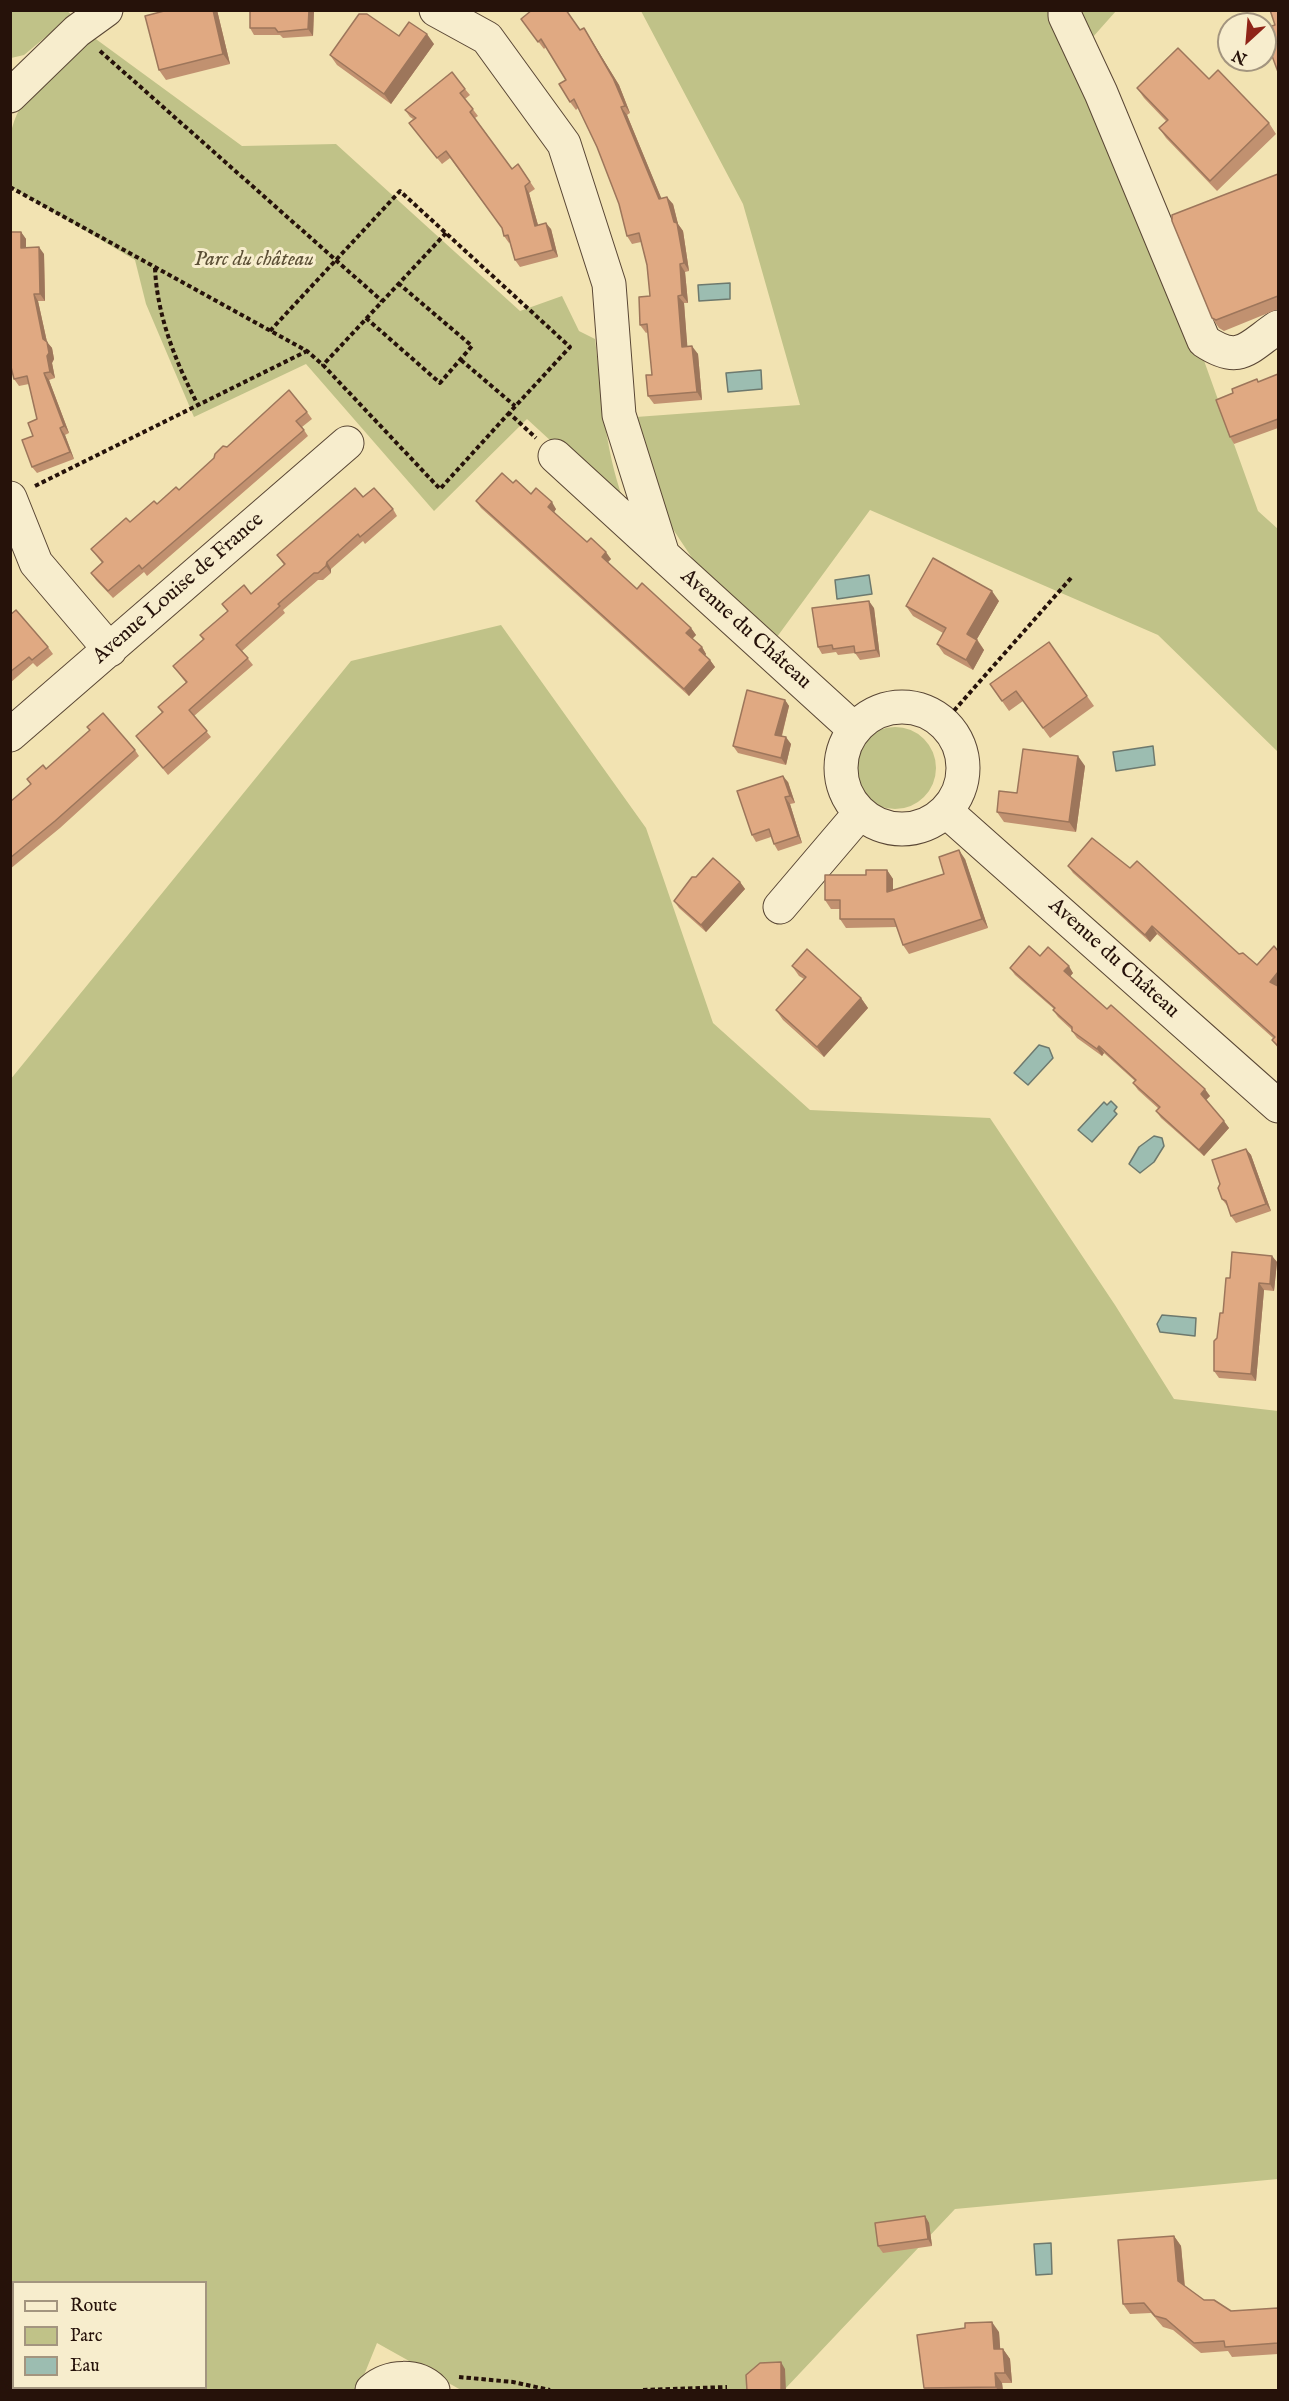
<!DOCTYPE html>
<html>
<head>
<meta charset="utf-8">
<style>
	body { margin:0 }
	#map { position:relative; width:1289px; height:2401px; overflow:hidden; background:#f2e3b2; font-family:"IM FELL English",serif }
	canvas { display:block }
	.frame { position:absolute; inset:0; border:12px solid #26120a; pointer-events:none }
	.legend { position:absolute; left:12px; top:2281px; width:195px; height:108px; box-sizing:border-box; background:#f7edcd; border:2px solid #a3957f; margin:0; padding:8px 10px; list-style:none; font-size:18px; color:#26120a }
	.legend li { display:flex; align-items:center; gap:12px; height:30px }
	.legend b { width:30px; border:2px solid #a3957f }
	.north { position:absolute; left:1217px; top:12px; width:60px; height:60px; box-sizing:border-box; background:#f7edcd; border:2px solid #a3957f; border-radius:50%; rotate:206deg; font-size:16px; font-weight:700; line-height:24px; text-align:center; color:#26120a }
	.north::after { content:''; display:block; margin:auto; width:21px; height:27px; background:#8f2418; clip-path:polygon(50% 0,100% 100%,50% 72%,0 100%) }
</style>
</head>
<body>
<div id="map">
<canvas width="1289" height="2401"></canvas>
<div class="frame"></div>
<ul class="legend">
<li><b style="height:8px;background:#f7edcd"></b>Route</li>
<li><b style="height:16px;background:#c0c288"></b>Parc</li>
<li><b style="height:16px;background:#9cbdb1"></b>Eau</li>
</ul>
<div class="north">N</div>
</div>
<script>
const context = document.querySelector('canvas').getContext('2d');
context.lineJoin = 'round';
function fill(path, color) { context.fillStyle = color; context.fill(path, 'evenodd'); }
function trace(path, color, width, dash) { context.strokeStyle = color; context.lineWidth = width; context.lineCap = dash ? 'butt' : 'round'; context.setLineDash(dash || []); context.stroke(path); }
function label(font, color, halo, rows, align = 'center') {
  context.font = font + ' "IM FELL English",serif'; context.lineWidth = 6; context.setLineDash([]); context.textBaseline = 'middle'; context.strokeStyle = halo; context.fillStyle = color; for (const [text, x, y, turn = 0] of rows) {
    context.save(); context.translate(x, y); context.rotate((+turn || 0) * Math.PI / 180); context.textAlign = isNaN(turn) ? turn : align; if (halo) context.strokeText(text, 0, 0); context.fillText(text, 0, 0); context.restore();
  }
}
const green = new Path2D(`
	M10,11H67L72,15L24,55L11,58Z
	M641,11H1116L1084,47L1137,174L1258,511L1278,529V752L1158,635L870,510L774,641L696,564L655,502L636,417L800,405L743,204Z
	M89,34L242,146L336,144L520,311L562,296L579,331L595,339C602,397 605,457 628,512L527,419L434,511L306,364L194,417L146,304L135,260L11,187C11,170 9,152 11,135C15,97 62,57 89,34Z
	M501,625L646,828L713,1023L810,1110L990,1118L1115,1305L1174,1399L1278,1411V2179L955,2209L784,2390H461L377,2343L358,2390H11L10,1080L351,661ZM14,2282H206V2388H14Z
	M854 768a41 41 0 1 1 82 0a41 41 0 1 1-82 0Z`);
const water = new Path2D(`
	M730,283V299L699,301L698,285Z
	M761,370L762,389L728,392L726,373Z
	M869,575L872,594L837,599L835,580Z
	M1153,746L1155,765L1116,771L1113,752Z
	M1039,1045L1049,1048L1053,1058L1028,1085L1014,1073Z
	M1111,1101L1117,1107L1114,1111L1117,1114L1092,1142L1078,1130L1104,1102L1107,1105Z
	M1154,1136L1162,1138L1164,1146L1154,1162L1140,1173L1129,1164L1139,1147Z
	M1162,1315L1196,1318L1195,1336L1160,1332L1157,1324Z
	M1051,2243L1052,2274L1036,2275L1034,2244Z`);
const path = new Path2D(`
	M100,51L382,301
	M10,187L307,351L323,365
	M446,233L323,365L440,489L509,413
	M155,268C157,316 176,363 198,405
	M366,318L440,383L472,346L398,283
	M270,331L400,191L570,347L509,413L536,438
	M461,360L515,406
	M35,486L307,351
	M944,722L1071,578
	M459,2377L513,2382L550,2390
	M643,2390L727,2387`);
const minor = new Path2D(`
	M436,10L487,38L564,144L609,284L619,415L663,555L854,729
	M1065,10V16L1101,93L1204,341C1240,365 1247,348 1278,327
	M10,96L77,31L106,10
	M555,456L662,554
	M10,498L36,563L110,650
	M841 768a61 61 0 1 1 122 0a61 61 0 1 1-122 0Z
	M10,735L347,443
	M947,812L1278,1106
	M780,907L860,813
	M372,2390C389,2375 417,2374 433,2390`);
const wall = new Path2D(`
	M168,10H217L230,64L166,80L159,70Z
	M314,10L313,36L283,38L280,35H254L250,28Z
	M529,10H566L580,30L584,28L619,85L630,113L627,115L661,198L673,204L678,224L683,231L689,271L685,272L688,303H684L687,346L698,354L702,400L654,404L648,396L652,375L648,332L646,333L640,325L650,296L647,265L641,242L632,244L627,236L619,204L597,147L578,108L576,110L570,102L566,80L546,47L544,49L521,19L531,11Z
	M399,36L434,44L391,104L337,65L330,55Z
	M1209,79L1269,123L1276,134L1217,191L1166,138L1159,128L1166,121L1144,98L1137,88Z
	M465,89L470,95L465,99L478,116L475,118L512,169L518,164L535,189L529,193L538,225L551,229L558,257L520,267L515,260L510,242L509,243L504,236L502,228L450,158L442,164L409,123L413,119L410,117L405,110Z
	M1278,174V309L1224,331L1219,328L1212,318Z
	M21,232L26,239V248L44,254L45,301H38L47,342L52,348L54,359L52,363L55,378L49,380L69,433L65,435L74,459L37,473L32,467L33,436L37,419L29,384L19,386L14,379Z
	M1278,374V428L1234,444L1230,437L1259,382Z
	M307,412L312,419L302,427L308,436L147,576L144,572L113,598L96,580L91,573L102,563L91,549L179,490L227,447Z
	M513,483L556,509L554,512L587,542L611,559L608,562L637,589L691,628L696,635L692,639L702,647L706,654L705,656L710,660L715,667L689,696L481,508L476,501Z
	M363,497L393,509L397,516L365,544L363,541L331,569V573L323,580H318L283,610L285,613L242,651L253,665L194,716L211,737L168,775L136,736L162,713L158,707L186,683L173,666L203,640L200,635L228,612L222,604L251,594L284,565L277,555Z
	M999,601L977,639L984,650L973,670L944,654L937,644L943,633L913,616L906,606Z
	M874,608L880,657L860,660L855,653L838,655L836,652L822,654L818,647Z
	M10,615L48,647L53,654L37,667L33,663L10,683Z
	M1049,642L1094,706L1050,738L1023,701L1009,711L990,684Z
	M785,700L789,706L782,736L791,744L786,765L738,753L733,746Z
	M87,727L135,750L139,756L60,828L10,869V802L31,785L27,779L46,769L90,731Z
	M1085,766L1076,832L1004,822L997,812L1017,793Z
	M788,782L795,803L790,804L802,843L778,851L774,844L771,837L756,842L752,835Z
	M965,859L988,928L909,954L903,945L897,927L846,928L840,919V909H831L825,900L866,875L887,870L893,879V890L944,874Z
	M1068,866L1239,954L1257,965L1278,951V1048L1272,1040L1273,1038L1157,934L1150,942L1073,873Z
	M740,882L745,889L706,932L679,908L674,901Z
	M1040,956L1073,973L1070,976L1107,1009L1210,1096L1206,1100L1229,1128L1204,1156L1161,1118L1156,1111L1159,1109L1138,1090L1133,1083L1135,1081L1104,1053L1102,1056L1077,1038L1072,1031V1030L1058,1017L1053,1010L1054,1009L1015,975L1010,968Z
	M792,966L861,998L868,1008L824,1057L783,1020L776,1010L804,979L799,976Z
	M1246,1149L1251,1155L1271,1211L1236,1223L1231,1216L1228,1207L1222,1199Z
	M1272,1256L1277,1262L1274,1291L1264,1290L1256,1381L1219,1378L1214,1371L1217,1338L1230,1278Z
	M925,2216L929,2223L932,2246L883,2253L878,2246Z
	M1174,2236L1181,2246L1185,2286L1204,2300L1231,2311L1278,2308V2354L1232,2357L1228,2351L1201,2353L1173,2330L1163,2327L1151,2313L1130,2314L1123,2304Z
	M999,2332L1000,2349H1003L1010,2359L1012,2383H1002L1003,2391H925L924,2388Z`);
const shadedWall = new Path2D(`
	M213,10H217L230,64L223,54Z
	M309,10H314L313,36L308,29Z
	M584,28L619,85L630,113L625,106Z
	M427,34L434,44L391,104L384,94Z
	M621,107L627,115L665,207L659,199Z
	M525,186L529,193L540,232L535,226Z
	M667,197L673,204L678,224L683,231L689,271L684,263Z
	M546,223L551,229L558,257L553,250Z
	M21,232L26,239V255L21,248Z
	M39,247L44,254L45,301L40,294Z
	M680,264L685,272L688,303L682,295Z
	M34,294L38,301L47,342L52,348L54,359L52,363L55,378L50,372Z
	M678,296L684,303L688,354L682,347Z
	M692,346L698,354L702,400L697,392Z
	M44,373L49,380L69,433L64,426Z
	M60,428L65,435L74,459L70,452Z
	M552,502L556,509L553,514L548,507Z
	M606,552L611,559L607,563L602,557Z
	M327,562L331,569V573L326,566Z
	M992,591L999,601L974,644L967,634Z
	M869,601L874,608L880,657L876,650Z
	M691,628L696,635L691,640L686,633Z
	M977,640L984,650L973,670L966,660Z
	M702,647L706,654L704,657L699,650Z
	M710,660L715,667L689,696L684,689Z
	M785,700L789,706L780,742L775,735Z
	M786,737L791,744L786,765L781,758Z
	M1078,756L1085,766L1076,832L1069,822Z
	M783,776L788,782L795,803L790,796Z
	M785,797L790,804L802,843L798,836Z
	M959,850L965,859L988,928L982,919Z
	M887,870L893,879V901L887,892Z
	M740,882L745,889L706,932L701,925Z
	M1152,926L1157,934L1150,942L1145,935Z
	M1069,966L1073,973L1069,978L1064,971Z
	M1278,972V986L1270,982Z
	M861,998L868,1008L824,1057L817,1047Z
	M1099,1046L1104,1053L1102,1056L1097,1049Z
	M1205,1089L1210,1096L1205,1101L1201,1094Z
	M1224,1121L1229,1128L1204,1156L1199,1150Z
	M1246,1149L1251,1155L1271,1211L1266,1204Z
	M1272,1256L1277,1262L1274,1291L1270,1284Z
	M1259,1283L1264,1290L1256,1381L1251,1374Z
	M925,2216L929,2223L932,2246L928,2239Z
	M1174,2236L1181,2246L1185,2291L1178,2281Z
	M992,2322L999,2332L1001,2359L994,2349Z
	M1003,2349L1010,2359L1012,2383L1005,2373Z
	M781,2362L785,2369L786,2391H781Z
	M995,2373L1002,2383L1003,2391H998L996,2387Z`);
const building = new Path2D(`
	M168,10H213L223,54L159,70L145,16Z
	M250,10H309L308,29L278,32L275,28H250Z
	M532,10H566L580,30L584,28L613,78L625,106L621,107L659,199L667,197L674,222L677,223L684,263L680,264L682,295L678,296L682,347L692,346L697,392L648,396L646,375H652L647,324L640,325L639,297L650,296L647,265L639,233L627,236L619,204L597,147L574,99L570,102L559,84L566,80L541,39L538,42L521,19Z
	M1270,10H1278V72L1265,37V28L1275,25Z
	M359,14H367L399,36L409,22L427,34L384,94L330,55Z
	M1178,48L1209,79L1218,70L1269,123L1210,181L1159,128L1168,120L1137,88Z
	M452,72L465,89L460,93L473,109L470,112L512,169L518,164L530,182L525,186L535,226L546,223L553,250L515,260L508,235L504,236L502,228L446,151L437,158L409,123L416,118L405,110Z
	M1278,174V296L1216,320L1212,318L1172,221V215Z
	M10,232H21V248L39,247L40,294H34L43,339L47,342L49,353L47,356L50,372L44,373L64,426L60,428L70,452L32,467L22,440L33,436L28,423L37,419L27,376L14,379L10,363Z
	M1278,374V419L1230,437L1216,400L1233,393L1232,389L1257,379L1258,382Z
	M289,390L307,412L296,421L304,430L142,569L139,565L108,591L91,573L103,562L91,549L126,518L130,522L154,501L157,504L176,487L179,490L214,458L215,454L223,446L227,447Z
	M502,473L513,483L516,480L531,494L536,488L552,502L548,507L568,525L587,542L591,538L606,552L602,557L637,589L642,583L691,628L686,633L702,647L699,650L710,660L684,689L476,501Z
	M355,488L363,497L374,488L393,509L360,537L358,534L327,562L326,566L318,573H314L278,604L280,606L236,645L248,658L189,710L207,731L163,768L136,736L163,712L158,707L187,682L173,666L204,639L200,635L228,611L222,604L244,585L251,594L285,564L277,555Z
	M933,558L992,591L967,634L977,640L966,660L937,644L946,628L906,606Z
	M869,601L876,650L855,653L854,646L833,649L832,645L818,647L812,608Z
	M16,610L48,647L32,660L29,657L10,672V615Z
	M1049,642L1087,696L1043,728L1016,691L1002,701L990,684Z
	M747,690L785,700L775,735L786,737L781,758L733,746Z
	M103,713L135,750L55,821L10,858V802L31,784L27,779L43,765L46,769L90,730L87,727Z
	M1023,749L1078,756L1069,822L997,812L999,791L1017,793Z
	M783,776L790,796L785,797L798,836L774,844L769,829L752,835L737,791Z
	M1092,838L1130,868L1137,861L1239,954L1243,953L1257,965L1274,946L1278,951V972L1270,982L1278,986V1046L1272,1040L1275,1037L1152,926L1145,935L1068,866Z
	M959,850L982,919L903,945L894,919H840V900H825V875H866V870H887V892L944,874L939,857Z
	M713,858L740,882L701,925L674,901L692,877H696Z
	M1029,946L1040,956L1048,947L1069,966L1064,971L1107,1009L1111,1005L1205,1089L1201,1094L1224,1121L1199,1150L1156,1111L1160,1107L1133,1083L1136,1080L1099,1046L1097,1049L1072,1031V1027L1053,1010L1055,1008L1010,968Z
	M807,949L861,998L817,1047L776,1010L806,977L792,966Z
	M1246,1149L1266,1204L1231,1216L1226,1201L1222,1199L1218,1188L1220,1184L1212,1160Z
	M1232,1252L1272,1256L1270,1284L1259,1283L1251,1374L1214,1371V1341L1217,1338L1220,1313H1223L1226,1278H1230Z
	M925,2216L928,2239L878,2246L875,2223Z
	M1174,2236L1178,2281L1204,2300H1214L1231,2311L1278,2308V2343L1225,2347L1224,2341L1194,2343L1166,2319L1155,2316L1144,2303L1123,2304L1118,2240Z
	M992,2322L994,2349H1003L1005,2373H995L996,2387L924,2388L917,2335L965,2328V2323Z
	M781,2362V2391H747L746,2375L760,2363Z`);
const parkNames = [
	["Parc du château",254,261]
];
const streetNames = [
	["Avenue Louise de France",179,589,-41],
	["Avenue du Château",745,630,42],
	["Avenue du Château",1113,959,42]
];
fill(green, '#c0c288');
fill(water, '#9cbdb1');
trace(water, '#6d796e', 1.5);
trace(minor, '#594634', 35);
trace(path, '#26120a', 4, [4.5, 3]);
trace(minor, '#f7edcd', 33);
fill(wall, '#c19170');
fill(shadedWall, '#9d765b');
fill(building, '#e0a982');
trace(building, '#9d765b', 1.5);
label('italic 21px', '#5c5036', '#f7edcd', parkNames);
label('21px', '#26120a', '#f7edcd', streetNames);
</script>
</body>
</html>
